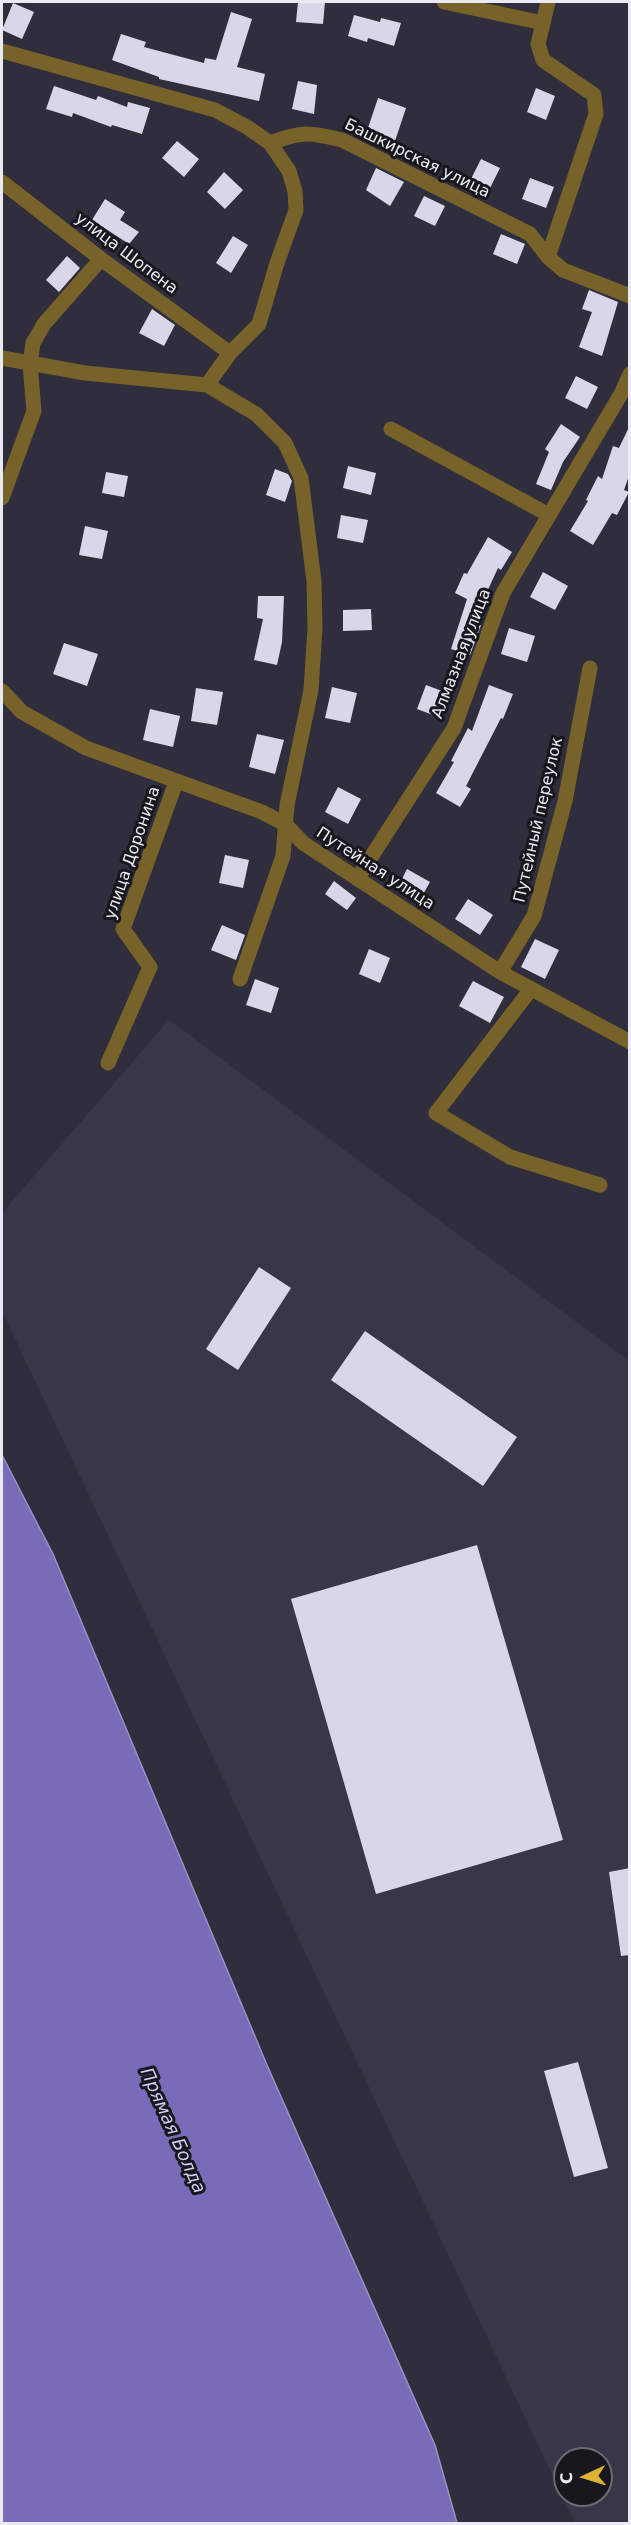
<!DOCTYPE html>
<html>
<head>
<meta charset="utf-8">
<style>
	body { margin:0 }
	#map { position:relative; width:631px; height:2525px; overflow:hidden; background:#302e3c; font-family:"DejaVu Sans",sans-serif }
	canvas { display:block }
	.frame { position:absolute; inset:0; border:3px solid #ebeaf4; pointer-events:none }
	.north { position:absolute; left:553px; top:2447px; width:60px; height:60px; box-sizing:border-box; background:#18171d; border:2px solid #6c6b73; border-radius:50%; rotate:266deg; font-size:16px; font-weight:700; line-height:24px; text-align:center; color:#ebeaf4 }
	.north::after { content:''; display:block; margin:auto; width:21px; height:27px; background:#dcb233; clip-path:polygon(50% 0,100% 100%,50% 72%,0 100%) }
</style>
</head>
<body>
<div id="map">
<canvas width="631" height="2525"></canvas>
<div class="frame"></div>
<div class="north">С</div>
</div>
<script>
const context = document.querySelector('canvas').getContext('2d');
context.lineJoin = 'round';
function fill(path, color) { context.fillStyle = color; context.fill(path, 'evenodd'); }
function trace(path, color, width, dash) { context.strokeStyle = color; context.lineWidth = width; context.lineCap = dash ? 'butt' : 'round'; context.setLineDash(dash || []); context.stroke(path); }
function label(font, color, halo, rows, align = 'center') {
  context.font = font + ' "DejaVu Sans",sans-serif'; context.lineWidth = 6; context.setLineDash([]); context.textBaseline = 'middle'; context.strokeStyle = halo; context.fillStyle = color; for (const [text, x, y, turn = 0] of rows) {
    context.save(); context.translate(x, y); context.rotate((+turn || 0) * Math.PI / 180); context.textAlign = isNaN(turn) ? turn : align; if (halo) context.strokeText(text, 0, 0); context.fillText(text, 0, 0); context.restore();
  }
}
const built = new Path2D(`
	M169,1020L629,1361V2523H575L2,1311V1213ZM565,2459H601V2495H565Z`);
const water = new Path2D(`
	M2,1455L53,1554L267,2065L435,2445L457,2523H2Z`);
const building = new Path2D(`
	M298,2H325L323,24L296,22Z
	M13,3L34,12L22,39L2,30Z
	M231,12L252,19L237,67L265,74L259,101L159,79V77L112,60L121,34L146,42L144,47L204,63L205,58L216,60Z
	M354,15L380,22L381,18L401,23L394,46L368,38L367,42L348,36Z
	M298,81L317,85L314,114L292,109Z
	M54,86L96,100L98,96L127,107L128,102L150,108L142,134L112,125L111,127L73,113L72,117L46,109Z
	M536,88L555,96L546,120L527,112Z
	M378,98L406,108L395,141L367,131Z
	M177,141L199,159L184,177L162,158Z
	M481,159L500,168L490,188L471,179Z
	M376,168L404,182L390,206L366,190Z
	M224,172L243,190L225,209L207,192Z
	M530,178L554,187L546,208L522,199Z
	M424,196L445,206L435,226L414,216Z
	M105,199L125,212L120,220L139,232L129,244L92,220Z
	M501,234L525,244L517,264L493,254Z
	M233,236L248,245L231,273L216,263Z
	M67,256L80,268L59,292L46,280Z
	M589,290L618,302L602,356L579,347L592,312L582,309Z
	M152,309L175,325L164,346L139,333Z
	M576,376L598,387L587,409L565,398Z
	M561,424L580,437L563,462L551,490L536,484L549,452L545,449Z
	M630,425V473L624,490L629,492L617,515L612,513L593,545L570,531L588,501L586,500L598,476L602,479L613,446L619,448Z
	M348,466L376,473L371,495L343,488Z
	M275,469L288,474L292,481L285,502L266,495Z
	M106,472L128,476L124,497L102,493Z
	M341,515L368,520L363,543L337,538Z
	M85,526L108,531L102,559L79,555Z
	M488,537L512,552L501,570L498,568L473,622L481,625L470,655L451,649L467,599L455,593L464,573L467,574Z
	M543,572L568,586L555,610L530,597Z
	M258,596H284L282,642L277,665L254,660L263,619L257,618Z
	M371,609L372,630L343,631V610Z
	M509,628L535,636L527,662L501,654Z
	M64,643L98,654L87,686L53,674Z
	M426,685L450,694L441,718L417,709Z
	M489,685L513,694L503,719L501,718L466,786L471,789L460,807L436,793L454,762L451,761L468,728L472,731Z
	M332,687L357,693L350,723L325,718Z
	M196,688L223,692L217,725L191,721Z
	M150,709L180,716L173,747L143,740Z
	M257,734L284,740L275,774L249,767Z
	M338,787L361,799L348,824L325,812Z
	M225,855L249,860L243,888L219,883Z
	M407,869L430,882L421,898L399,885Z
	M334,881L356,898L347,910L325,894Z
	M468,899L493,915L480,935L455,919Z
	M222,925L245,935L236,960L211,950Z
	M535,939L559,950L545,979L521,967Z
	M369,949L390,958L380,983L359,974Z
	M255,979L279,988L271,1013L246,1005Z
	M473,981L504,997L490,1023L459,1006Z
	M259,1267L291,1288L238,1370L206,1349Z
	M365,1331L517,1437L483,1486L331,1380Z
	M477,1545L563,1840L376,1894L291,1599Z
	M630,1868V1955L621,1956L609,1872Z
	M578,2062L608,2168L574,2177L544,2071Z`);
const minor = new Path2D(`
	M444,2L543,23
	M548,2L538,44L543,60L594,95L596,114L548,257
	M2,51L215,110L247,127L270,143C303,131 309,132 342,140L530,234L548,257L563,270L630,296
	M2,182L101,259L230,353
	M2,358L85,373L207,385L256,414L285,443L301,478L314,581L315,629L311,690L287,805L283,856L240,979
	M207,385L230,353L259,324L277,263L296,210L295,191L289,171L270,143
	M391,429L549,515
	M2,498L34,411L30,364L33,343L44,324L101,259
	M2,691L22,712L86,748L262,812L285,824L303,843L500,972L630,1042
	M357,879L454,728L503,593L621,394L630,374
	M500,972L534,916L565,801L590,668
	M531,989L436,1113L510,1157L600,1185
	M108,1063L150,967L123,929L176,782`);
const streetNames = [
	["Башкирская улица",417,159,26],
	["улица Шопена",126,254,37],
	["Алмазная улица",462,654,-69],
	["Путейный переулок",539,820,-77],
	["улица Доронина",133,853,-71],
	["Путейная улица",375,869,33]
];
const waterNames = [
	["Прямая Болда",172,2131,66]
];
fill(built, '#39364a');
fill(water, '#796bb7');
trace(water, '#9b91c9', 1.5);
fill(building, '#d8d6e8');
trace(minor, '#77622a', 15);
label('16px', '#ebeaf4', '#18171d', streetNames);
label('italic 18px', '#d0caf4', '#18171d', waterNames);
</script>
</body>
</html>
